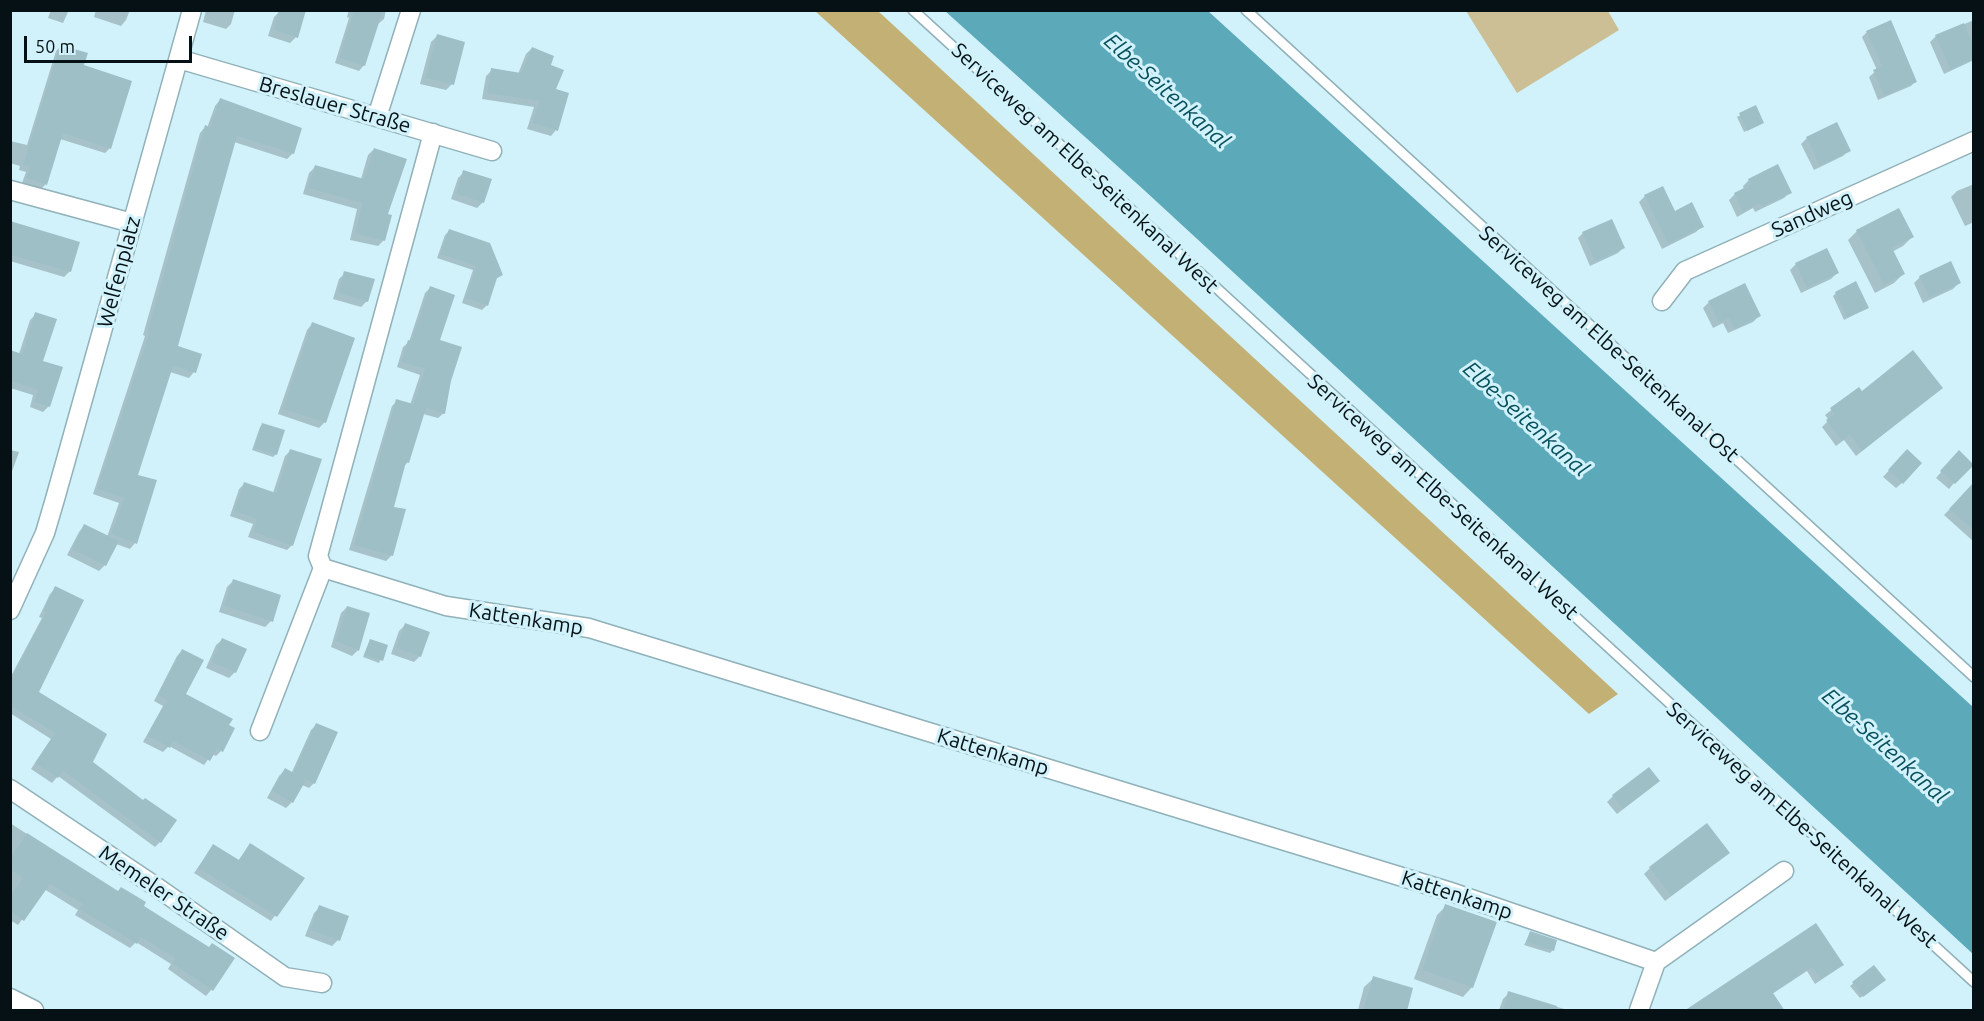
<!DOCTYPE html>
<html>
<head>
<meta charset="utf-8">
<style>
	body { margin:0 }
	#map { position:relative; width:1984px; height:1021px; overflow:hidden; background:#d1f2fb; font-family:Ubuntu,sans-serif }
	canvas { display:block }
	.frame { position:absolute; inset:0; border:12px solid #051114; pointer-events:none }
	.scale { position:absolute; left:24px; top:36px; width:168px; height:27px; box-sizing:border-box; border:3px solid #051114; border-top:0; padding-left:8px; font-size:18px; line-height:21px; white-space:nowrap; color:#051114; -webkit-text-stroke:4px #d1f2fb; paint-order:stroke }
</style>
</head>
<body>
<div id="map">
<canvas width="1984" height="1021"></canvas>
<div class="frame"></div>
<div class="scale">50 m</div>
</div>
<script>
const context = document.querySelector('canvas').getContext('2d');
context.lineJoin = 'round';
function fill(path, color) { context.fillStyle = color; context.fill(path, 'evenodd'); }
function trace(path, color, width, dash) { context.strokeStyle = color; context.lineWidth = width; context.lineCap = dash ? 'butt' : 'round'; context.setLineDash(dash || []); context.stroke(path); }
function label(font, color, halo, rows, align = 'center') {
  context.font = font + ' Ubuntu,sans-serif'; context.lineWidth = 6; context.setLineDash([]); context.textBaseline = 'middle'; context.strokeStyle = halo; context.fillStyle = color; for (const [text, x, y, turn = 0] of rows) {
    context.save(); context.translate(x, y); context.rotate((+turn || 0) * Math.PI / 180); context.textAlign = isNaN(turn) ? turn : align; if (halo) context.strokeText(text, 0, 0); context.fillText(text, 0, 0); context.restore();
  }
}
const green = new Path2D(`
	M1466,11H1608L1619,30L1517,93Z`);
const forest = new Path2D(`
	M815,11H878L1618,694L1589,714Z`);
const water = new Path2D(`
	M945,11H1208L1973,707V954L1144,190Z`);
const shadow = new Path2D(`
	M51,10H69L63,23L48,18Z
	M96,10H130L126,20L121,26L94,17Z
	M206,10H235L231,24L226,29L203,22Z
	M349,10H386L384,19L378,24L364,65L359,71L335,63L349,18L347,17Z
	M280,11L296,37L290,43L268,36L274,17Z
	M1974,20V60L1944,74L1930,42L1936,36Z
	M1867,32L1916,81L1911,86L1878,100L1869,77L1877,70L1862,37Z
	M437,36L452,84L446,90L420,84L431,42Z
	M61,46L83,66L110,148L105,153L60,139L45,185L40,190L22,183L26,172L19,170L20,166L10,163V141L27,145L56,51Z
	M532,48L549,66L554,90L556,130L551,136L527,129L534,107L482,99L486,76L492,70L518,74L526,54Z
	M220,100L293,153L287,159L234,142L176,347L194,372L189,378L170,372L136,476L135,543L130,549L116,544L105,565L99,571L67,555L79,532L84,526L107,537L119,503L93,494L145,336L143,335L200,133L205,127L207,128L215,106Z
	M1756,107L1763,123L1744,132L1737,117Z
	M1807,138L1849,150L1843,156L1814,170L1801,144Z
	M374,149L386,215L384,240L378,246L350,240L357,209L303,194L309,173L315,167L361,179L368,155Z
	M1777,166L1790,192L1784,198L1755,212L1753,208L1737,217L1729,200L1735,194L1744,190L1743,186L1748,181Z
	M464,172L483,202L477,208L451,199L458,178Z
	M1974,184V222L1965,226L1951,197L1957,191Z
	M1645,196L1702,226L1696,232L1662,249L1639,202Z
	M10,223L70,271L64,277L10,261Z
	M449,231L502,274L495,280L487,305L482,310L462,303L473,270L437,258L445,235Z
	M1857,231L1912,237L1903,246L1892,252L1903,274L1894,283L1875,293L1848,240Z
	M1583,233L1623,248L1618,253L1590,266L1578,238Z
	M1796,264L1837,273L1831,279L1801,293L1790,270Z
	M345,273L367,301L361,307L333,299L339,279Z
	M1920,277L1959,283L1953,289L1923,303L1914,283Z
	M430,288L438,341L449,381L444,413L438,418L423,414L408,462L403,467L392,508V555L386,561L349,550L392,406L397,401L410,405L420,375L397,367L403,347L409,342L425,293Z
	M1836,293L1867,308L1844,320L1833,296Z
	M1709,302L1759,316L1753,322L1728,333L1723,323L1713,328L1703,308Z
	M36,314L49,406L43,412L30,407L33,395L10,388V352L19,354L30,320Z
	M312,324L325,422L319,428L278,414L307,330Z
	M1941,388L1856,456L1844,440L1836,446L1822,427L1829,420L1825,415L1858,389L1862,393Z
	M262,425L276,454L273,457L252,450L260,427Z
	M10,450L19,452L10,477Z
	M291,450L292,545L287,550L248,537L253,524L230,516L239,489L244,484L273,493L285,456Z
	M1901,457L1902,483L1896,488L1883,477Z
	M1953,458L1954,483L1949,489L1936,478Z
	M1972,486L1974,487V542L1944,515Z
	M233,581L271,621L265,627L219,612L227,587Z
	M56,588L37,692L91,762L160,842L155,847L58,776L52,783L31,769L51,739L10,713V678L42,618L39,617L50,594Z
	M347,607L358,650L352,656L331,647L341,613Z
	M405,625L420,656L414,662L391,654L399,631Z
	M222,640L235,672L229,678L206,668L216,645Z
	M370,640L386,646L379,663L363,657Z
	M183,650L184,695L227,726L221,751L216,756L212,754L204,765L169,746L163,752L143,742L163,706L154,701L177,656Z
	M316,725L314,783L309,788L302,785L292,802L286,808L267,798L279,776L285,770L291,774L311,730Z
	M1652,787L1617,814L1607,802L1613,796Z
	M10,823L117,892L209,948L233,958L211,990L206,996L168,969L171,964L136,942L130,948L75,915L78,910L44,889L18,925L10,920Z
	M250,845L303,878L271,921L194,873L213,846L238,861Z
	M1722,858L1665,901L1644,874L1650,868Z
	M1446,906L1472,987L1463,997L1414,979L1437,915Z
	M320,907L338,940L332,946L305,936L314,913Z
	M1816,925L1842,964L1836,970L1815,984L1807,971L1772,994L1686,1010Z
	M1530,933L1555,941L1552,951L1550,953L1524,945Z
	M1874,967L1881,982L1860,998L1850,986Z
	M1374,978L1405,1010H1358L1364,987Z
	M1509,993L1568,1010H1499L1503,999Z`);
const building = new Path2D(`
	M279,10H306L298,38L273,30Z
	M354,10H383L365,66L339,58Z
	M1891,20L1917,82L1884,96L1873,70L1882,66L1866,31Z
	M1964,23L1974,46V59L1950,70L1935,35Z
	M437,34L465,42L454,85L425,78Z
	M60,45L88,53L84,65L132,81L111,149L63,133L47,185L26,178L30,167L23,165Z
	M532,47L554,56L551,65L564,70L556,89L569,93L558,131L532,123L539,101L487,93L491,68L521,73Z
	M220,98L302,128L294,154L237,136L178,346L202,354L196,373L173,366L138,475L157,480L137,544L111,534L124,498L97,489L150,330H148L205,125L210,127Z
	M1756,105L1764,123L1747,131L1739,113Z
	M1837,122L1851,151L1820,166L1806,137Z
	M374,148L407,159L388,214L392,215L385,241L355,234L362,203L308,188L315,165L364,179Z
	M1778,164L1792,193L1761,207L1760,203L1743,212L1734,193L1750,185L1748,179Z
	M463,170L492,179L484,203L456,194Z
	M1663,186L1675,211L1692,202L1704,227L1668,244L1644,195Z
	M1899,208L1914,237L1892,248L1905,274L1884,285L1856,230Z
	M1612,219L1625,248L1595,262L1582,232Z
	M10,221L80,242L71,272L10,255Z
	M449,229L490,243L503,275L497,278L488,306L466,298L476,266L440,254Z
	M1827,248L1839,273L1807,288L1795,263Z
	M1951,261L1961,283L1929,298L1919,276Z
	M344,271L375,279L368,302L338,293Z
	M1856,281L1869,308L1847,318L1835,292Z
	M1745,283L1761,316L1735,329L1729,318L1719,323L1708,301Z
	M430,286L455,295L440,340L462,347L451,381L445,414L426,408L409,463L406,462L394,507L406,509L393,556L354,545L396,399L413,404L425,369L401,362L408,340L411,341Z
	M35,312L57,319L43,361L63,367L50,407L34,402L38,390L10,381V350L22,354Z
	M312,322L355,338L326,423L283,409Z
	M1913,350L1943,388L1862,451L1850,435L1842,441L1826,420L1834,414L1830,408L1859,387L1862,391Z
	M262,423L285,430L277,455L254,448Z
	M290,449L322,459L293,546L253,532L257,519L234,511L244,482L276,493Z
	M1907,449L1922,463L1903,484L1888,470Z
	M1959,450L1974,465L1955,484L1940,471Z
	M1974,482V531L1949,509Z
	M84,524L119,541L106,566L72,549Z
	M233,579L281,595L273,622L224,606Z
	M55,586L84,600L39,692L107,734L93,762L143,800L145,798L177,820L161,843L63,771L58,778L35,763L55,733L10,706V681L46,612L43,611Z
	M347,606L370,613L359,651L336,641Z
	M405,623L430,632L421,657L396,648Z
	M222,638L247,649L236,673L211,662Z
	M370,639L388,645L383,661L364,655Z
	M182,649L204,660L186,694L233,719L229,725L235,728L223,752L217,749L210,761L173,741L170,748L147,736L167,700L158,695Z
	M316,723L338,732L315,784L293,773Z
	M1649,767L1660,781L1623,809L1612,795Z
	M285,768L306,780L293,803L272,791Z
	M1707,823L1730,853L1671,896L1649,867Z
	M27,833L118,891L121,887L146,902L144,906L209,947L212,943L235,958L213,991L172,963L175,958L141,937L137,944L79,909L83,904L50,884L24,921L10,911V896L23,878L10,870V858Z
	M250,843L305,878L277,917L198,868L213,844L239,860Z
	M1445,904L1497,922L1473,988L1422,970Z
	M319,905L349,916L340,941L310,930Z
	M1816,923L1844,965L1821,979L1812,967L1773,993L1785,1011H1684Z
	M1530,931L1557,940L1554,951L1526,942Z
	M1874,965L1886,980L1863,997L1852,982Z
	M1373,976L1413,988L1407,1011H1363Z
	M1508,991L1557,1006L1556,1011H1503Z`);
const service = new Path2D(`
	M913,10L1974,982
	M1246,10L1974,677`);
const minor = new Path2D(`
	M179,59L492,151
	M377,117L411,10
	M433,133L318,556L323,568L446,606L589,628L1448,891L1656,962
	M10,190L132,223
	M1662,301L1685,271L1974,141
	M10,610L45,533L55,499L192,10
	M260,731L323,568
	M10,789L158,888L285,977L322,983
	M10,998L34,1010
	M1639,1010L1656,962L1784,871`);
const streetNames = [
	["Breslauer Straße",335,105,16],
	["Serviceweg am Elbe-Seitenkanal West",1085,168,43],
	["Sandweg",1812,214,-24],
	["Welfenplatz",119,272,-75],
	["Serviceweg am Elbe-Seitenkanal Ost",1609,344,42],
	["Serviceweg am Elbe-Seitenkanal West",1443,497,42],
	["Kattenkamp",526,619,9],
	["Kattenkamp",993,752,17],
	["Serviceweg am Elbe-Seitenkanal West",1802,825,42],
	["Memeler Straße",164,893,34],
	["Kattenkamp",1457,895,18]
];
const waterNames = [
	["Elbe-Seitenkanal",1167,91,42],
	["Elbe-Seitenkanal",1526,419,42],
	["Elbe-Seitenkanal",1885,746,42]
];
fill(green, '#ccbf95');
fill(forest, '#c3b075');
fill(water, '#5ca9ba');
fill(shadow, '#0003');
fill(building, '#9fbfc7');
trace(service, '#91b1b8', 12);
trace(minor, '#91b1b8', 21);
trace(service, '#fff', 9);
trace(minor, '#fff', 18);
label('21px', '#051114', '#d1f2fb', streetNames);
label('italic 22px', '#084f5c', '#d1f2fb', waterNames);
</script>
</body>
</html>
